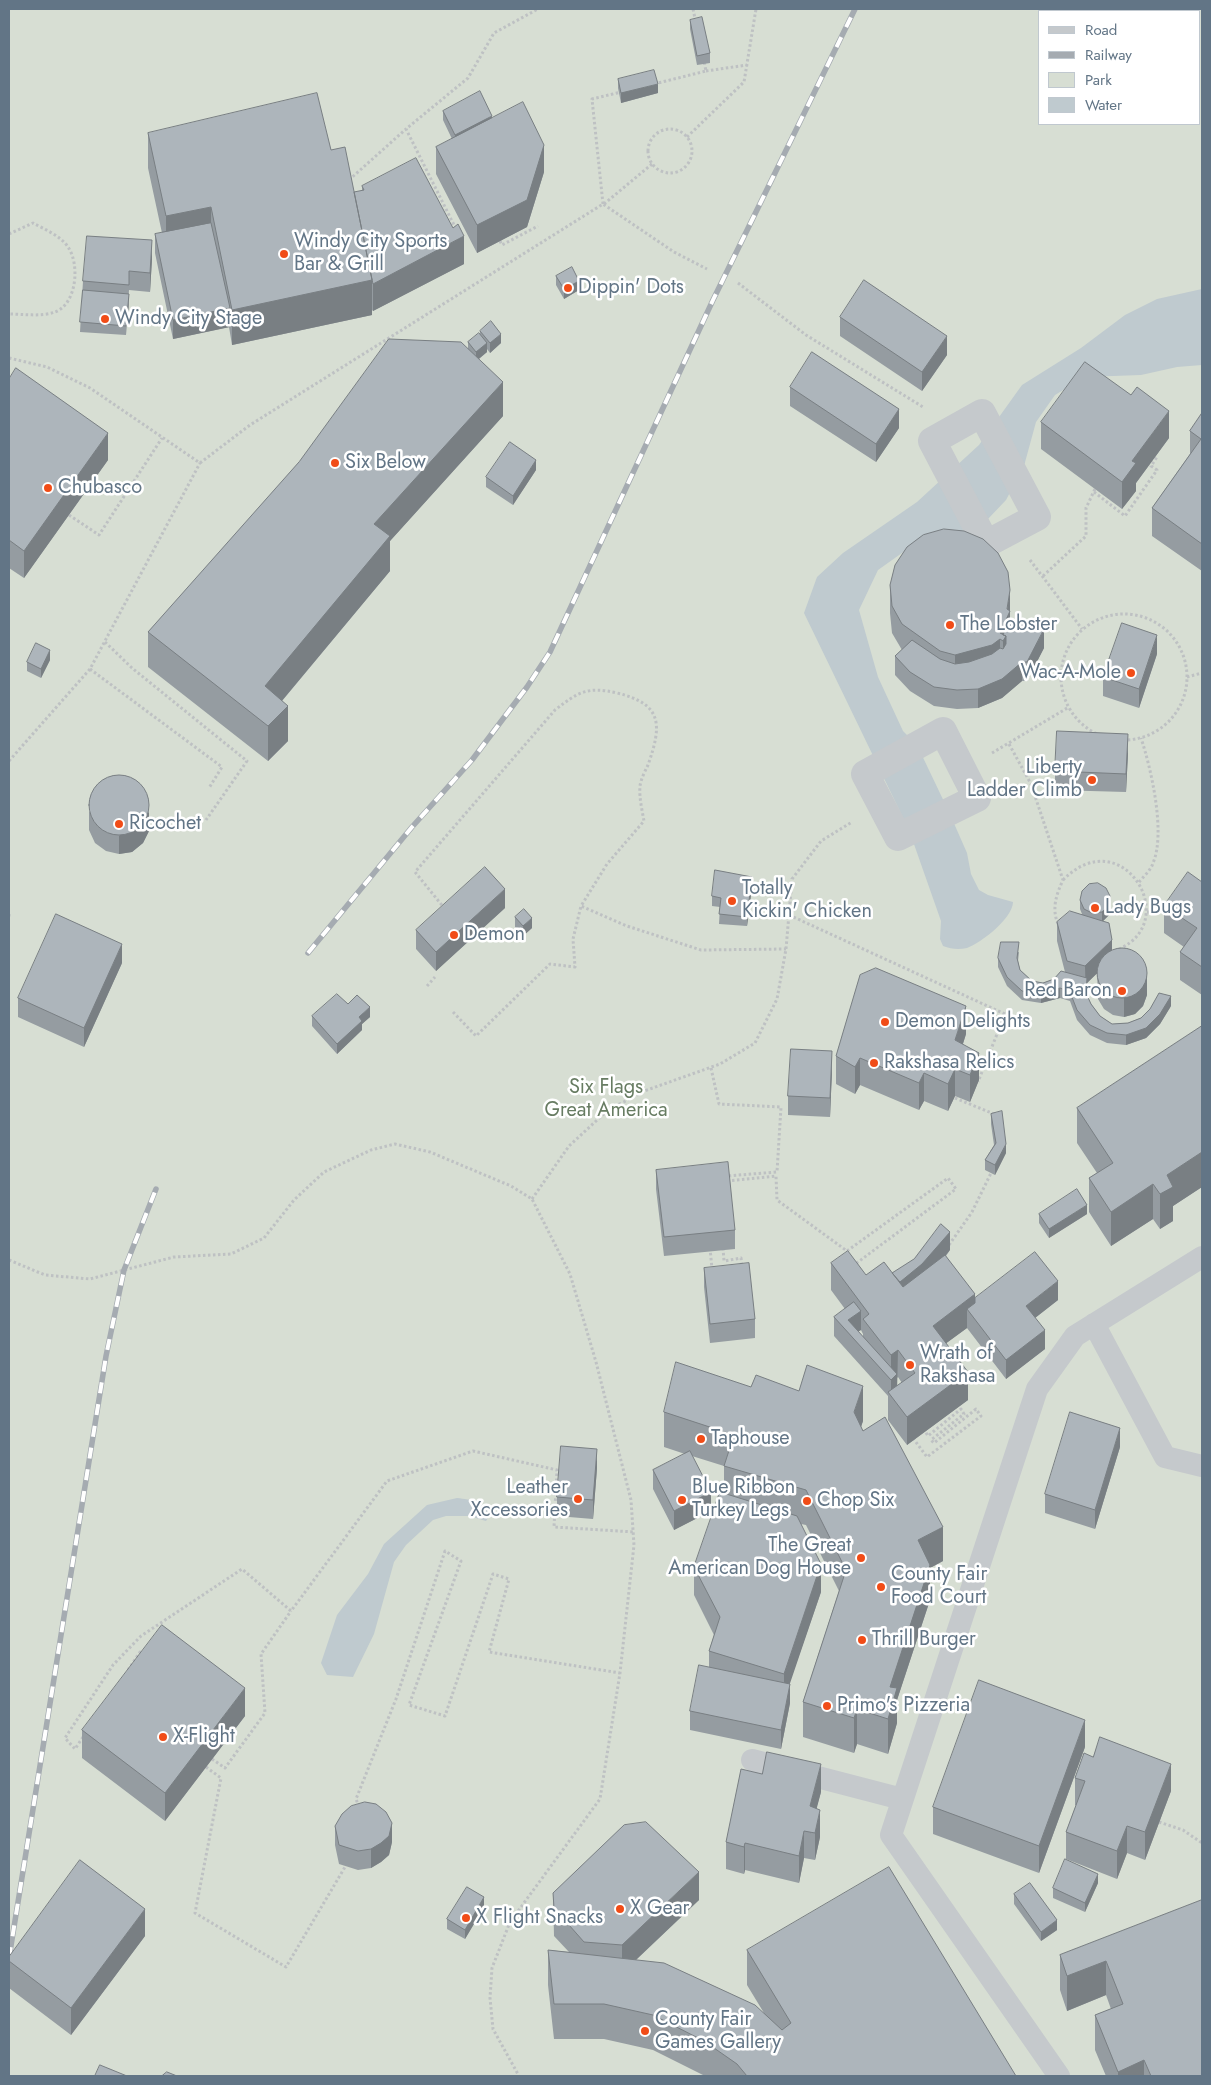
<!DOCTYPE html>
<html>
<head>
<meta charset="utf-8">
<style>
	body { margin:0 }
	#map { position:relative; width:1211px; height:2085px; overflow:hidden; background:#f6f6f2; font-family:Jost,sans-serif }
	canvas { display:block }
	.frame { position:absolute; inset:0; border:10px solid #627586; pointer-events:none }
	.legend { position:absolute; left:1038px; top:10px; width:162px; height:115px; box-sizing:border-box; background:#fff; border:1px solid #c0c8cf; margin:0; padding:6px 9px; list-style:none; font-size:15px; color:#627586 }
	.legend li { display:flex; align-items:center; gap:10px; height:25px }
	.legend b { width:25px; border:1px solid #c0c8cf }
</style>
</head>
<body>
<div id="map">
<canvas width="1211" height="2085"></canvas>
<div class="frame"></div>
<ul class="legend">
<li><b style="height:6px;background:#c5c9cc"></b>Road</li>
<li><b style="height:6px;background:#a5abb1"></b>Railway</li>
<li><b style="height:14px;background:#d7ded3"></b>Park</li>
<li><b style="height:14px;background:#bfcacf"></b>Water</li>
</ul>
</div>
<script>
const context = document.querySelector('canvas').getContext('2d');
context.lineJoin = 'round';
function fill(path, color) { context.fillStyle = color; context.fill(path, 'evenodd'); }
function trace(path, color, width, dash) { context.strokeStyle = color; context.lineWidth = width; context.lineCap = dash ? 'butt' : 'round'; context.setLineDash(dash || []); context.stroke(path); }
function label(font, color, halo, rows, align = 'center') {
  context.font = font + ' Jost,sans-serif'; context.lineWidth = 5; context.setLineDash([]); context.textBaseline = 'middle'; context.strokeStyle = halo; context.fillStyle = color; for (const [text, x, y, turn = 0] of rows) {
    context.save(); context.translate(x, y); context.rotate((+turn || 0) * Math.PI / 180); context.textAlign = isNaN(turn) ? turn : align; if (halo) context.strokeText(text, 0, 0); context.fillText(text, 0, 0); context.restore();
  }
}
const green = new Path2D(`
	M9,9H1202V2076H9ZM1040,11H1200V124H1040Z`);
const water = new Path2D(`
	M1202,289V365L1177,367L1141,375L1085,377L1055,395L1036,422L1024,466L1006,500L987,520L946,538L909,548L878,570L859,610L878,677L903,731L917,745L949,812L967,853L971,874L979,890L988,895L1013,902C1013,918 981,943 967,948C958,950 951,949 943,946L940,939L941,921L909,830L804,613L817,577L843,553L917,502L979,445L1022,385L1081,348L1125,315L1157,299Z
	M457,1498C472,1500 482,1500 490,1515L486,1521L469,1516H446L433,1520L406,1545L394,1562L374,1634L353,1677L327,1675L321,1663L337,1615L368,1574L384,1544L427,1505Z`);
const path = new Path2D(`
	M693,9L696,23
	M706,71L747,65
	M654,84L706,71L704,61
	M648 151a22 22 0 1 1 44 0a22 22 0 1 1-44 0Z
	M687,137L744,82L756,9
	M349,180L406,129
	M603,204L592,99L621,92
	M604,204L652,164
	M456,229L406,129L468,78L494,33L538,9
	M9,234L33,223C44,229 61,236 68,247C80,264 77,304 55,312C42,317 22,314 9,314
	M500,241L502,245L538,226
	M738,283L806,335L923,407
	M9,358L47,367L90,388L200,463L250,425L603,204L674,252L707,269
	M1094,492L1125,516L1157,470L1151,466L1157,457L1156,456
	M69,515L99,535L162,438
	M1030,560L1082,629
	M1043,576L1086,536V508L1095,489
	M1061 677a63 63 0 1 1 126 0a63 63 0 1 1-126 0Z
	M105,642L132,668L247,761L206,820
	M90,669L222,767L209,788
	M1187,677L1202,673
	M1009,744L1031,784L1063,880C1056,895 1051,910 1059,926
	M992,753L1069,707
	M9,761L90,669L200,463
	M1063,880C1122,820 1183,921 1119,949
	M1139,882C1144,876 1151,870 1153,863C1166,833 1151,768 1141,738
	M445,909L415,872L555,710C578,692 588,686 617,693C663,704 662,725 648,765C645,771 641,779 640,786C639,797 642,810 644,821L607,864L581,906L627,926L701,950L786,949
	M1147,912L1168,913
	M9,914V919
	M789,915L1005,1014L978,1082
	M427,986L435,977
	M453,1012L476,1036L550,964L575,967L573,939L581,906
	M711,1068L719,1104L781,1107L777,1172L727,1176
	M955,1098L994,1114V1117
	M727,1181L776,1176L777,1200L847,1251L948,1178L956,1189L854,1265
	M532,1199L569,1146L608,1110L647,1090L720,1064L755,1043L777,999L786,949L792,879L821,841L852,822
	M949,1245L972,1212L992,1171
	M710,1248L712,1269
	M723,1248L724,1261L741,1258L742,1267
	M9,1260L45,1275L90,1279L174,1257L231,1254L264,1238L294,1200L324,1172L371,1150L395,1144L430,1152L511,1186L532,1199L570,1274L596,1362L631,1500L634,1545L620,1673L600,1799L510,1922L492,1968L490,1998L493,2029L519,2076
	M913,1438L927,1457L981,1416L976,1409L934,1443L931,1440L964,1414L961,1409L928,1436L925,1431
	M128,1670L140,1652L143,1656
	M83,1737L75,1749L65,1738L113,1665L141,1636L242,1569L291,1611L387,1481L473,1451L557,1470L554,1527L634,1532
	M212,1759L225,1768L265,1713L261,1654L291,1611
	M206,1767L221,1778L195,1913L286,1967L345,1867
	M359,1807L356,1799L396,1699L445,1551L461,1561L409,1705L445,1716L493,1574L509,1579L489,1652L620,1673
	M1159,1822L1183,1830L1202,1843`);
const lane = new Path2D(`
	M1094,1324L1165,1457L1202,1466
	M752,1760L902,1799
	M1059,2076L891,1835L1037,1389L1075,1336L1202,1257`);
const street = new Path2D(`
	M982,413L1037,517L986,544L932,441Z
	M943,731L977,798L898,837L865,774Z`);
const rail = new Path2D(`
	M308,953L412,827L472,760L527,687L550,652L713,300L855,9
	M9,1958L106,1356L124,1270L156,1189`);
const wall = new Path2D(`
	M690,20L710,53V63L697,65L690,29Z
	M618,79L658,93L621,103L618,88Z
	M443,111L492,118L544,172L527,227L477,253L436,174V147L452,139L443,120Z
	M148,133L354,192L362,191V186L464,264L373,311L372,310V315L232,345L229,327L173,339L155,253V234L162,233L148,168Z
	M152,259L150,292L129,290L126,335L80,332L83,281Z
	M556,276L579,290L564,299L556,285Z
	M840,317L947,355L922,391L840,336Z
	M480,331L501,343L490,353L487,349V352L479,359L503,416L390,541V571L282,701L288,741L268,761L148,667V632L468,348V342L480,334Z
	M9,379L108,460L24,578L9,568Z
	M790,387L899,428L876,462L790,406Z
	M1202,413V571L1152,536V508L1190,454V431Z
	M1041,422L1169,438L1136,483V491L1122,509L1041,449Z
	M536,470L513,505L486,487V477Z
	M890,585L1010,618V619L1044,648L1027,681H1022L1002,698L978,708L957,709L934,706L910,691L895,675V656L902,650L892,633L890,613Z
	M1157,654L1139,708L1103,696V677Z
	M50,660L41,678L27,671V662Z
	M1128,753L1126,792L1055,790V771Z
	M89,812L149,831L143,843L132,852L119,854L106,851L95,843L89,830Z
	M1202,882V995L1180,980V952L1184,947L1164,933V906Z
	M752,887L747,926L719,924L720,907L712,906V896Z
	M1080,900L1110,906L1109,915L1103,921L1112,950L1147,995L1143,1006L1135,1014L1124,1017L1113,1015L1104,1009L1098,999L1097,973L1087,983L1086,995L1091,1004L1100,1016L1112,1024L1128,1023L1171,1006L1160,1024L1146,1038L1126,1045L1107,1043L1090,1035L1077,1020L1070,1001L1060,998L1041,1003L1022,1000L1007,986L998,967V958L1019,952L1018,961L1020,970L1032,981L1043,983L1054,979L1065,972L1057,941V922L1082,914L1080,909Z
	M505,908L436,971L416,949V930Z
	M515,917L532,928L523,936L515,927Z
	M122,963L84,1047L18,1017V998Z
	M348,1004L370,1017L362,1024V1030L337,1054L312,1026V1016Z
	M1202,1026V1187L1173,1206V1221L1160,1229L1153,1219L1111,1246L1089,1212V1178L1097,1173L1077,1143V1108Z
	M966,1034L963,1044L979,1080L970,1102L955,1096L948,1111L924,1101L919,1110L860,1085L855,1094L836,1084V1056Z
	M832,1070L830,1117L788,1115V1096Z
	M991,1114L1006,1153L995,1175L985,1170V1160L994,1145L991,1124Z
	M656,1170L735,1230V1249L664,1256L656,1189Z
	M1039,1214H1087L1049,1238L1039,1223Z
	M950,1250L946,1256L975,1298L1058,1300L1035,1318L1045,1349L1006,1379L967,1328L946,1343L968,1400L907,1445L888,1420V1396L834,1336V1317L845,1309L831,1290V1263L866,1275L892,1273ZM861,1330L863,1334V1337L858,1331ZM898,1377L902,1383L897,1386V1378Z
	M704,1268L755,1319V1338L710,1343L704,1287Z
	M751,1387L863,1421L861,1427L943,1561L930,1568V1600L897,1700V1723L888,1754L857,1744L854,1753L803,1737V1702L839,1591L806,1525L801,1524L821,1592L789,1684L790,1703L781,1749L690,1730V1711L709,1667V1651L714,1635L694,1595V1567L724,1493V1466L692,1456L711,1511L674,1530L653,1489V1470L685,1454L664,1447V1412Z
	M1120,1447L1095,1529L1045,1513V1494Z
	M597,1468L593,1519L557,1516V1497Z
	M245,1716L165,1821L82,1758V1730Z
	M1085,1747L1039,1873L933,1834V1807Z
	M1075,1778L1171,1791L1145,1860L1127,1853L1117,1879L1066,1859V1832L1076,1805H1075Z
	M821,1792L816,1809L820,1837L815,1860L804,1858L799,1883L745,1870L744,1874L726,1869V1842Z
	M335,1826L392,1842L389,1855L381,1862L371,1868L358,1870L339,1864L335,1845Z
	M1098,1883L1085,1912L1053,1898V1888Z
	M553,1893L699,1900L636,1960L764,2013L747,1985V1950L1016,2076H705L653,2050L604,2039H554L548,1985V1950L569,1952L554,1936Z
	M1014,1894L1057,1930L1041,1941L1014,1904Z
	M1202,1900V2076H1106L1095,2050V2015L1111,2009L1106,1995L1067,2011L1060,1990V1955Z
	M484,1907L465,1939L447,1929V1919Z
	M145,1936L71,2035L9,1988V1957Z`);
const shadedWall = new Path2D(`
	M658,84V93L621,103V93Z
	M492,116V126L455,145V135Z
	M544,145V172L527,227L477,253V225Z
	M211,207V242L166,251V216Z
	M464,236V264L373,311V284Z
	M152,240V259L150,292V273Z
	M129,271V304L126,335L129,294Z
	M372,280V315L232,345V310Z
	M579,281V290L564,299V289Z
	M230,308V327L173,339V320Z
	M501,334V343L490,353V343Z
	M947,336V355L922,391V372Z
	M487,343V352L476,361V352Z
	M503,382V416L390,541V571L265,721V686L374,524Z
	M899,409V428L876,462V444Z
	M1169,411V438L1136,483V491L1122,509V482L1132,461Z
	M108,433V460L24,578V551Z
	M536,460V470L513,505V496Z
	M1010,590V638L1003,668V641L1000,633L1007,609Z
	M1044,629V648L1027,681V662Z
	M1157,635V654L1139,708V689Z
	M1000,639V667L955,683V655Z
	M50,650V660L41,678V669Z
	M1022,662V681L1002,698L978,708V689Z
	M288,706V741L268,761V726Z
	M1128,734V753L1126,792V774Z
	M149,812V831L143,843L132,852L119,854V836Z
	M752,877V887L747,926V917Z
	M505,889V908L436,971V952Z
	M1110,896V906L1109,915L1102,922V912Z
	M532,918V928L523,936V926Z
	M1112,940V959L1087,983L1086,1003L1085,966Z
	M122,944V963L84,1047V1028Z
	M1147,976V995L1143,1006L1135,1014L1124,1017V998Z
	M1060,988V998L1041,1003V994Z
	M1171,996V1006L1160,1024L1146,1038L1126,1045V1035Z
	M966,1006V1034L955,1068V1040Z
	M370,1007V1017L362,1024V1030L337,1054V1044L359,1017Z
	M832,1051V1070L830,1117V1098Z
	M979,1053V1080L970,1102V1075Z
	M860,1058V1085L855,1094V1067Z
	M955,1069V1096L948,1111V1084Z
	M924,1073V1101L919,1110V1083Z
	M1006,1144V1153L995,1175V1165Z
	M1202,1152V1187L1173,1206V1221L1160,1229V1194L1167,1175Z
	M1153,1184V1219L1111,1246V1212Z
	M1087,1205V1214L1049,1238V1229Z
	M950,1232V1250L922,1283L896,1304V1285Z
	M1058,1281V1300L1026,1325V1306Z
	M975,1294V1319L967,1309V1328L933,1353V1326Z
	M861,1311V1330L851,1336L848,1320Z
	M1045,1330V1349L1006,1379V1360Z
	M898,1350L897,1393L891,1396V1355Z
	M968,1372V1400L907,1445V1417Z
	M863,1386V1421L854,1447V1412Z
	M1120,1428V1447L1095,1529V1510Z
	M597,1449V1468L593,1519V1500Z
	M711,1492V1511L674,1530V1511Z
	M943,1527V1561L930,1568V1600L897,1700V1723L888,1754V1719L890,1687L918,1540Z
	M821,1564V1592L784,1701V1674Z
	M790,1684V1703L781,1749V1730Z
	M245,1688V1716L165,1821V1793Z
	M857,1709V1744L854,1753V1718Z
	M1085,1720V1747L1039,1873V1846Z
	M821,1764V1792L810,1834V1806Z
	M1171,1764V1791L1145,1860V1832Z
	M820,1810V1837L815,1860V1833Z
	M392,1823V1842L389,1855L381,1862L371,1868V1849Z
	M1127,1826V1853L1117,1879V1851Z
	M804,1831V1858L799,1883V1856Z
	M745,1843V1870L744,1874V1847Z
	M699,1872V1900L622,1973V1945Z
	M1098,1874V1883L1085,1912V1903Z
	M484,1897V1907L465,1939V1930Z
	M145,1909V1936L71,2035V2008Z
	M1057,1920V1930L1041,1941V1932Z
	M1106,1961V1995L1067,2011V1976Z
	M1144,2060V2076H1118V2072Z`);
const building = new Path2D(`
	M702,17L710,53L697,56L690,20Z
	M654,70L658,84L621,93L618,79Z
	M480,91L492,116L455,135L443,111Z
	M317,93L331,150L345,147L372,280L232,310L211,207L166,216L148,133Z
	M523,102L544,145L527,200L477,225L436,147Z
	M416,158L453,228L458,224L464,236L373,284L354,192L364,190L362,186Z
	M211,223L230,308L173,320L155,234Z
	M87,236L152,240L150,273L129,271V285L83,281Z
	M572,267L579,281L564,289L556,276Z
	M864,280L947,336L922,372L840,317Z
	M83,290L129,294L126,326L80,322Z
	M491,321L501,334L490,343L480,331Z
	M479,333L487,343L476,352L468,342Z
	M389,339L461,342L503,382L374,524L390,536L265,686L288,706L268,726L148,632L299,462Z
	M812,352L899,409L876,444L790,387Z
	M1085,362L1131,395L1137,387L1169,411L1132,461L1136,463L1122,482L1041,422Z
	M16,368L108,433L24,551L9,540V379Z
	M1202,413V544L1152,508L1201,439L1190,431Z
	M510,442L536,460L513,496L486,477Z
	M944,529L964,531L983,539L998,553L1008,572L1010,590L1007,609L1010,611L1000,633L1006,636L1003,641L1000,639L992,645L955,655L940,651L902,624L892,606L890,585L895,565L907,547L923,535Z
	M1019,617L1044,629L1027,662H1022L1002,679L978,689L957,690L934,687L910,672L895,656L912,640L940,659L955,664L969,662L992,654L1000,648L1003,649L1006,644V636L1003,635L1010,619L1017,623Z
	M1122,623L1157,635L1139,689L1103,677Z
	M36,643L50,650L41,669L27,662Z
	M1057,731L1128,734L1126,774L1055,771Z
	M89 805a30 30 0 1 1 60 0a30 30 0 1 1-60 0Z
	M485,867L505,889L436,952L416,930Z
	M715,870L752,877L747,917L719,914L721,898L712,896Z
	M1188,872L1202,882V967L1180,952L1197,928L1164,906Z
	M1098,883L1106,888L1110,896L1109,906L1102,912L1092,913L1084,909L1080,900L1082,891L1089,884Z
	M524,909L532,918L523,926L515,917Z
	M1070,911L1109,923L1112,940L1085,966L1067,961L1057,922Z
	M56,914L122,944L84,1028L18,998Z
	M1001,942H1019L1017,958L1020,970L1032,981L1043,983L1054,979L1061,971L1087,978L1086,993L1091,1004L1100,1016L1112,1024L1128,1023L1141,1018L1150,1009L1159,993L1171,996L1160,1014L1146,1028L1126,1035L1107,1033L1090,1025L1077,1010L1070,992L1060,988L1041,994L1022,991L1007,977L998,958Z
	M1097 973a25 25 0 1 1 50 0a25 25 0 1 1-50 0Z
	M876,968L966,1006L955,1040L979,1053L970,1075L955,1069L948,1084L924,1073L919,1083L860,1058L855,1067L836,1056L860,975Z
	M337,994L348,1004L357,995L370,1007L359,1017L362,1021L337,1044L312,1016Z
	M1202,1026V1152L1167,1175L1173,1187L1160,1194L1153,1184L1111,1212L1089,1178L1113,1163L1077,1108Z
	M791,1049L832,1051L830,1098L788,1096Z
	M1002,1111L1006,1144L995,1165L985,1160L996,1143L991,1114Z
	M728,1162L735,1230L664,1237L656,1170Z
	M1077,1189L1087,1205L1049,1229L1039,1214Z
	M941,1224L950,1232L922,1264L900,1282L892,1273L914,1259Z
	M848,1251L866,1275L884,1262L903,1287L945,1255L975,1294L933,1326L968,1372L907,1417L888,1392L915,1373L898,1350L891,1355L863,1319L869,1314L831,1263Z
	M1035,1252L1058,1281L1026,1306L1045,1330L1006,1360L967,1309L975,1303V1298Z
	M749,1263L755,1319L710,1324L704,1268Z
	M854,1302L861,1311L848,1320L897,1374L891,1380L834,1317Z
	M676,1362L751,1387L756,1375L799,1391L807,1365L863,1386L854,1412L863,1431L885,1417L943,1527L918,1540L930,1565L890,1687L897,1688L888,1719L857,1709L854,1718L803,1702L846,1570L806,1490L724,1466L734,1435L664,1412Z
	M1070,1412L1120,1428L1095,1510L1045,1494Z
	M561,1446L597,1449L593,1500L557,1497Z
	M690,1451L711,1492L674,1511L653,1470Z
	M720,1492L797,1516L821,1564L784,1674L709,1651L720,1617L694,1567Z
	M162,1625L245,1688L165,1793L82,1730Z
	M699,1665L790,1684L781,1730L690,1711Z
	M979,1680L1085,1720L1039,1846L933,1807Z
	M1100,1737L1171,1764L1145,1832L1127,1826L1117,1851L1066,1832L1085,1781L1075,1778L1084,1753L1093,1757Z
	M767,1752L821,1764L810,1806L820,1810L815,1833L804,1831L799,1856L745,1843L744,1847L726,1842L741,1769L762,1774Z
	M365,1802L376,1804L386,1812L392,1823L389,1836L381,1843L371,1849L358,1851L339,1845L335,1826L342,1814L351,1806Z
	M646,1822L699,1872L622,1945L584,1942L554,1908L553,1893L624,1825Z
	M1065,1859L1098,1874L1085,1903L1053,1888Z
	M80,1860L145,1909L71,2008L9,1961V1957Z
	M889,1867L1016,2076H747L737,2064L704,2041L653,2015L604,2004H554L548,1950L664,1963L755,2005L782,2030L791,2023L747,1950Z
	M1030,1883L1057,1920L1041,1932L1014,1894Z
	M467,1887L484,1897L465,1930L447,1919Z
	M1202,1900V2076H1151L1144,2060L1118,2072L1095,2015L1123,2004L1106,1961L1067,1976L1060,1955Z
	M100,2065L127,2076H95Z
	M167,2072L177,2076H162Z`);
const markers = [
	[284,254,5,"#f14c17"],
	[568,288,5,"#f14c17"],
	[105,319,5,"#f14c17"],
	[335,463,5,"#f14c17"],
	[48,488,5,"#f14c17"],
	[950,625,5,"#f14c17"],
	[1131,673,5,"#f14c17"],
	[1092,780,5,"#f14c17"],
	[119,824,5,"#f14c17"],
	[732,901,5,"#f14c17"],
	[1095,908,5,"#f14c17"],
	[454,935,5,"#f14c17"],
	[1122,991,5,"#f14c17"],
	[885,1022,5,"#f14c17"],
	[874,1063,5,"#f14c17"],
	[910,1365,5,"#f14c17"],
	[701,1439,5,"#f14c17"],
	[578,1499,5,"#f14c17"],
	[682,1500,5,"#f14c17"],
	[807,1501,5,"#f14c17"],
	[861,1558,5,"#f14c17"],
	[881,1587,5,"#f14c17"],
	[862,1640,5,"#f14c17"],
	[827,1706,5,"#f14c17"],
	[163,1737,5,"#f14c17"],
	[620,1909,5,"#f14c17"],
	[466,1918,5,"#f14c17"],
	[645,2031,5,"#f14c17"]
];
const poiNames = [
	["Windy City Sports",294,242],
	["Bar & Grill",294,265],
	["Dippin' Dots",578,288],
	["Windy City Stage",115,319],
	["Six Below",345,463],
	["Chubasco",58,488],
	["The Lobster",960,625],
	["Wac-A-Mole",1121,673,"right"],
	["Liberty",1082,768,"right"],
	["Ladder Climb",1082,791,"right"],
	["Ricochet",129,824],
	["Totally",742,889],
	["Kickin' Chicken",742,912],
	["Lady Bugs",1105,908],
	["Demon",464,935],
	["Red Baron",1112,991,"right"],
	["Demon Delights",895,1022],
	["Rakshasa Relics",884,1063],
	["Wrath of",920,1354],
	["Rakshasa",920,1377],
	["Taphouse",711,1439],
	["Leather",568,1488,"right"],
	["Xccessories",568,1511,"right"],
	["Blue Ribbon",692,1488],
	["Turkey Legs",692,1511],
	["Chop Six",817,1501],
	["The Great",851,1546,"right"],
	["American Dog House",851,1569,"right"],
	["County Fair",891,1575],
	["Food Court",891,1598],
	["Thrill Burger",872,1640],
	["Primo's Pizzeria",837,1706],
	["X-Flight",173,1737],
	["X Gear",630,1909],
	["X Flight Snacks",476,1918],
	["County Fair",655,2020],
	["Games Gallery",655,2043]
];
const parkNames = [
	["Six Flags",606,1088],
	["Great America",606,1111]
];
fill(green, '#d7ded3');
fill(water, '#bfcacf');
trace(path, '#bec1c3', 3, [2.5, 2.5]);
trace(lane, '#c5c9cc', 22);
trace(street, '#c5c9cc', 28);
trace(rail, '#a5abb1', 5.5);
trace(rail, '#fff', 4, [11]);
fill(wall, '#959ca1');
fill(shadedWall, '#797f83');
fill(building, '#adb5bb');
trace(building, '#797f83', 1);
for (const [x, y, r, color] of markers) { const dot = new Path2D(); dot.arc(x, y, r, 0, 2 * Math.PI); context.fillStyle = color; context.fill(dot); trace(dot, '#fff', 2); }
label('20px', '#627586', '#fff', poiNames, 'left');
label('20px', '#677c62', '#fff', parkNames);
</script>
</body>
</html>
